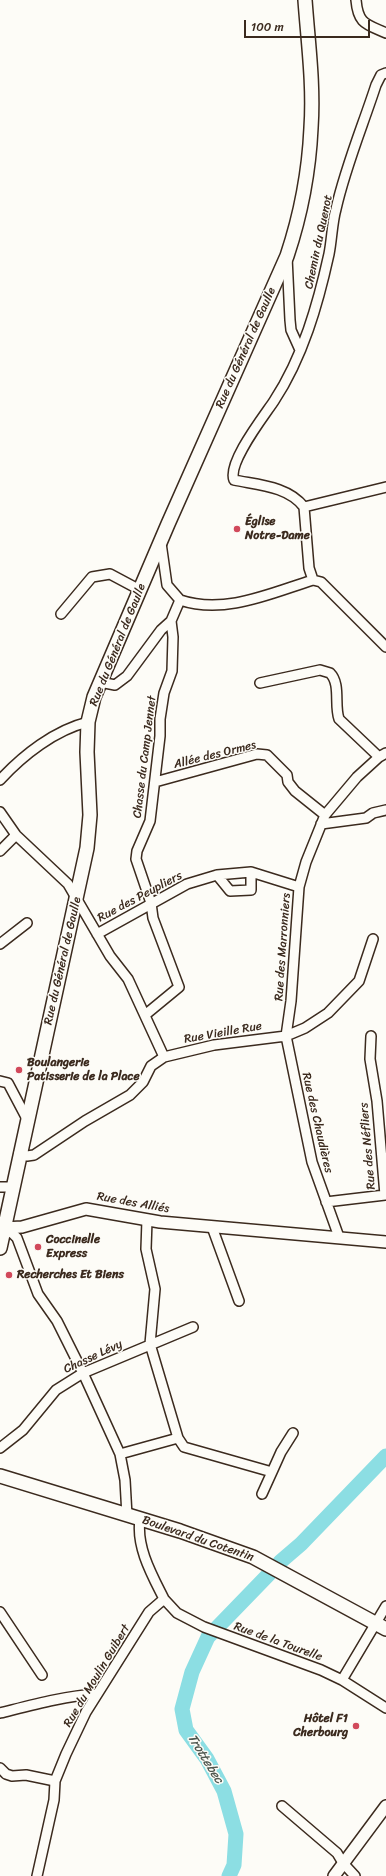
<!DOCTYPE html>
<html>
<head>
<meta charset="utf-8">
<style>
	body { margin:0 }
	#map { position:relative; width:386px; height:1876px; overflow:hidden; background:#fdfcf7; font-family:Sriracha,sans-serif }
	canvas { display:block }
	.scale { position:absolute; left:244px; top:20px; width:126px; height:18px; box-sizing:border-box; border:2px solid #3b2a1e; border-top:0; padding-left:5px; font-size:12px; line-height:14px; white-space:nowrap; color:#3b2a1e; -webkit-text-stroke:3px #fdfcf7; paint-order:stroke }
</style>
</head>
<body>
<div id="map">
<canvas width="386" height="1876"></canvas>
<div class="scale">100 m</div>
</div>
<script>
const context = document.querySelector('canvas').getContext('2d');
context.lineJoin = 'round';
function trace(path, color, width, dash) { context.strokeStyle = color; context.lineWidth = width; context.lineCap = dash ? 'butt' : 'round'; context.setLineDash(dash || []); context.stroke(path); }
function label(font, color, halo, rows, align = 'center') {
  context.font = font + ' Sriracha,sans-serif'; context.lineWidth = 3; context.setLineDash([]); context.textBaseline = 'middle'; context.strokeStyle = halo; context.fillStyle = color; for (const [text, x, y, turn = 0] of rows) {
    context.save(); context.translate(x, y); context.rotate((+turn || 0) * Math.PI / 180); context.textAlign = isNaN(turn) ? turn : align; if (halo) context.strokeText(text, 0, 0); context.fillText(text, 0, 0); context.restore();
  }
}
const river = new Path2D(`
	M280,1562L301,1544L386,1456
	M229,1876L234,1865L236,1834L224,1791L207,1759L186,1730L182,1709L192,1672L208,1637L269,1574`);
const minor = new Path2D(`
	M356,0C358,24 366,24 386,33
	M386,73L381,75L376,85C363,125 345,168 336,209C332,223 332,239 329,254C318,304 303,357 274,401C264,416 227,463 234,480C258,485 288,486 304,507L386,487
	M287,257L290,320L291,330L300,350
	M304,507L309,568L313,580
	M180,600C225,615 271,593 313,580L321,582L386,647
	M61,614L92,577L110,574L140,590
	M100,682L115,685L127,676L161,630L171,621L180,600L167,585L161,543
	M260,683L320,670L330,673C341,684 334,705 339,719L379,757
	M0,780C23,755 55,730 88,722
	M155,782L257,754L267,755L287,775L288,782L295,791L325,815
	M0,812L16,835L68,884L110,956L128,979L164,1057
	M321,824L366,818L373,813L386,810
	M0,851L16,835
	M251,872V890L230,891L217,875L251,872L299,887
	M97,934L187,884L217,875
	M0,944L27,923
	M145,1015L179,987L153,918L151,903L136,859L137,851L150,821L160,736V719L164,693L172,671L173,637L171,621
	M0,1081L8,1083L27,1119
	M19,1153L27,1156L34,1155L85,1121L130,1095L143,1082L151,1066L164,1057L214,1045L286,1036L305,1028L328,1013L359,981L373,939
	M0,1187H12
	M326,1202L385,1195L377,1101L370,1059L371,1036
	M147,1220L146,1249L155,1289L150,1344L178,1438
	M212,1227L239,1301
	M4,1228L13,1234L17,1238L38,1294L57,1321L83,1373L120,1454L125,1480L127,1516
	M339,1237L312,1162L286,1036L291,1001L299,887L306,862L325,815L357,777L379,757L386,753
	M0,1448L23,1430L56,1390L83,1373L193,1327
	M120,1454L178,1438L184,1447L272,1472L281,1452L293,1433
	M262,1494L272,1472
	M164,1599L177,1613L204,1627L321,1670L342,1680L386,1708
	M0,1612L42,1675
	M342,1680L386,1606
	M0,1713C32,1705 64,1696 97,1694
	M0,1768L6,1774L12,1776L26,1775L55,1781
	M282,1806L337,1853L343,1863L355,1876
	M37,1876L54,1800L55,1781L66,1754L86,1712L149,1612L164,1599C152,1575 136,1547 140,1520`);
const tertiary = new Path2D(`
	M4,1228L22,1227L86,1209L160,1222L386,1242
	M334,1876L386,1806`);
const secondary = new Path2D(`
	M0,1248L87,848L90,815L87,752L88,722L94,697L168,524L287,256C301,214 309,172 311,128C314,85 308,42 305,0
	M0,1476L180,1531L253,1557L386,1629`);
const markers = [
	[237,529,4,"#d1495b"],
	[19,1070,4,"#d1495b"],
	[38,1247,4,"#d1495b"],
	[9,1275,4,"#d1495b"],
	[356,1726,4,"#d1495b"]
];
const streetNames = [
	["Chemin du Quenot",319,242,-78],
	["Rue du Général de Gaulle",246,348,-66],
	["Rue du Général de Gaulle",118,645,-68],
	["Allée des Ormes",215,755,-14],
	["Chasse du Camp Jennet",145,757,-83],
	["Rue des Peupliers",140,897,-28],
	["Rue des Marronniers",283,947,-86],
	["Rue du Général de Gaulle",63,961,-77],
	["Rue Vieille Rue",223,1033,-10],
	["Rue des Chaudières",317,1123,77],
	["Rue des Néfliers",368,1146,-95],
	["Rue des Alliés",133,1203,10],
	["Chasse Lévy",93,1357,-25],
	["Boulevard du Cotentin",198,1539,19],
	["Rue de la Tourelle",278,1642,20],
	["Rue du Moulin Guibert",97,1676,-59]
];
const poiNames = [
	["Église",245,522],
	["Notre-Dame",245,536],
	["Boulangerie",27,1063],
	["Patisserie de la Place",27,1077],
	["Coccinelle",46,1240],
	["Express",46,1254],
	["Recherches Et Biens",17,1275],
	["Hôtel F1",348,1719,"right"],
	["Cherbourg",348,1733,"right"]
];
const waterNames = [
	["Trottebec",205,1759,58]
];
trace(river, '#8cdee3', 15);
trace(minor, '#3b2a1e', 12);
trace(tertiary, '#3b2a1e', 14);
trace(secondary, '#3b2a1e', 16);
trace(minor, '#fdfcf7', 9);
trace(tertiary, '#fdfcf7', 11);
trace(secondary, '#fdfcf7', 13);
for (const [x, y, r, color] of markers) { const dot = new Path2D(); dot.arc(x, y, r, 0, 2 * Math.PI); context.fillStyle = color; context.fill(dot); trace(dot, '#fdfcf7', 1.5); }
label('12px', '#3b2a1e', '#fdfcf7', streetNames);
label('bold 12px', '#3b2a1e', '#fdfcf7', poiNames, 'left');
label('italic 13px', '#4f574f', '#fdfcf7', waterNames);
</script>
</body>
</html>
